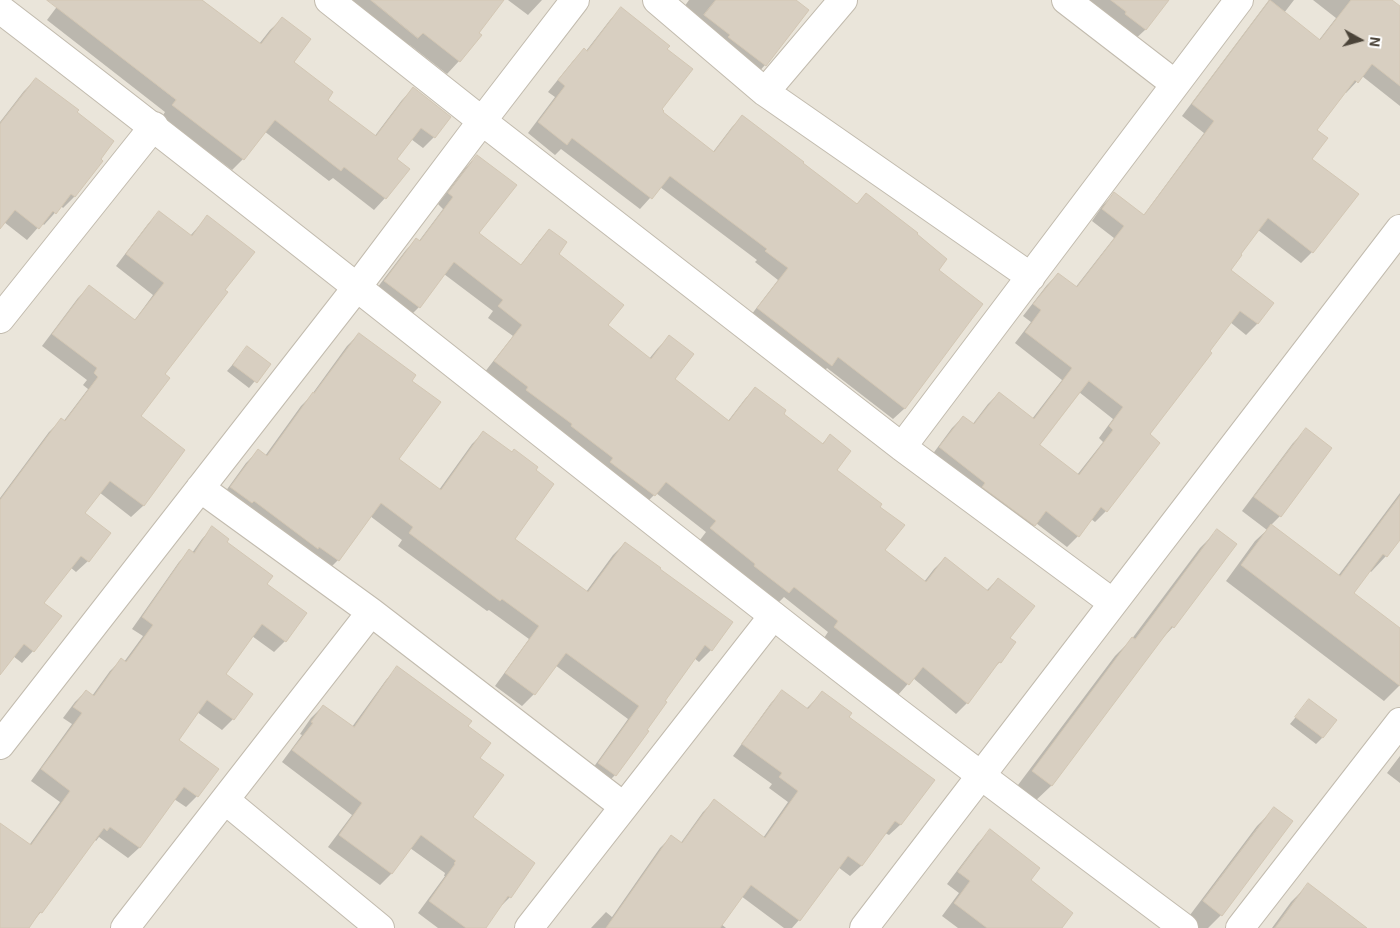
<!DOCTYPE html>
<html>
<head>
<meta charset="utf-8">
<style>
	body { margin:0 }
	#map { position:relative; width:1400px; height:928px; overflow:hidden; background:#f6f3ec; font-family:"Exo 2",sans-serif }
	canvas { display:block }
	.north { position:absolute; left:1335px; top:15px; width:50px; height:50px; -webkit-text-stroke:4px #fff; paint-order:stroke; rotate:97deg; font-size:14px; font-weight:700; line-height:20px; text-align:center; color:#4b4439 }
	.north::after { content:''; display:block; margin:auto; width:18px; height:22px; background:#4b4439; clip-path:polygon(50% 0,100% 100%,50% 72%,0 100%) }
</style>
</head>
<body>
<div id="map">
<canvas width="1400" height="928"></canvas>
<div class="north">N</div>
</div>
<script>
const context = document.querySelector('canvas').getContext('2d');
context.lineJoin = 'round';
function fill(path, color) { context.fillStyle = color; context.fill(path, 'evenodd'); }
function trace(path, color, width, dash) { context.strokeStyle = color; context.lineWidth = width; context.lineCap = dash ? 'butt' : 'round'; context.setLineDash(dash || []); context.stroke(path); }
const residential = new Path2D(`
	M0,0H1400V928H0Z`);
const shadow = new Path2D(`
	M62,0H202L259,44L270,30L282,19L292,62L326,100L374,137L402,100L413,89L434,137L423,148L411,139L396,160L385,198L374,210L333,178L329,181L264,131L243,159L232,170L162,117L165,112L47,20Z
	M342,0H502L477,33L459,61L447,74L410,45L405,50Z
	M508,0H542L528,15Z
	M689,0H794L807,10L765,65L755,76L682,10Z
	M1085,0H1167L1145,30L1133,41Z
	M1269,0H1294L1284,13L1319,40L1336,18L1313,0H1390L1400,8V106L1362,76L1346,93L1345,92L1315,130L1310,159L1312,252L1301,263L1258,230L1229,270L1272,304L1257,324L1246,335L1230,322L1148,435L1106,511L1095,522L1091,519L1078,536L1067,547L1036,523L1023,536L929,459L952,428L963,417L972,425L988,404L999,393L1032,419L1062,380L1015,343L1031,322L1023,316L1047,285L1058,274L1075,288L1114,238L1092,221L1103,205L1114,194L1143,216L1204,133L1182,116ZM1079,392L1113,419L1099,438L1103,442L1077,475L1038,445Z
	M621,9L666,50L660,109L661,113L713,152L732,127L743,116L801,163L856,205L866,195L938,270L981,304L904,409L893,419L827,368L820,376L748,319L778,280L755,262L757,260L660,187L640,209L561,149L555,155L528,133L555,97L548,92L573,61L584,50L586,51L610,20Z
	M36,79L75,112L99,159L101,161L74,197L63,208L61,206L44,225L42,223L27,240L4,222L0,227V122L24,91Z
	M477,157L478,234L520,266L539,241L549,230L557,254L606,326L649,359L658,348L669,337L673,379L728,421L745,399L755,388L782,414L821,445L830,436L835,470L878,507L884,551L924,582L934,569L945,558L986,591L998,579L1009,638L1000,662L991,670L967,703L956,714L913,678L898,695L824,638L828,632L784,597L778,603L744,577L745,576L700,540L706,532L656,493L643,506L484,373L513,336L488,318L493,311L444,274L419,307L408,318L374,292L406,250L416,240L419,241L443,209L438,204L466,167Z
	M160,212L190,236L207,217L224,290L163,374L139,416L184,451L143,506L131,517L99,492L83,513L88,561L76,572L70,567L43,603L33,651L22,663L13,656L0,674V498L49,432L61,420L63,422L88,389L83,385L87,380L42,346L78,298L89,287L134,321L153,295L116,266L148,224Z
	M359,334L410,381L397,459L439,490L472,444L483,433L513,539L586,592L613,555L625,543L658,570L732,623L711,650L699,662L694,658L664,701L615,775L603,787L588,775L628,719L555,665L534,694L522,706L495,686L529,639L489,610L487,611L398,546L402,540L370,516L338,560L326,572L220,499L246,463L258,451L265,456L301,406L310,397L347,346Z
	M248,347L269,364L249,388L227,371Z
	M1306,430L1331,448L1280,516L1271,525L1338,576L1400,493V538L1386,556L1371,572L1369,570L1352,593L1400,629V685L1384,701L1226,581L1255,541L1267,530L1242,511L1293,443Z
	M212,528L225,543L266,584L305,613L285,641L274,652L252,636L225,674L233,719L222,730L197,712L177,740L217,769L197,796L186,807L174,799L139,848L128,858L99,837L96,841L94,839L41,912L27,928H0V886L60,802L31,781L72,724L63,718L75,702L86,691L92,696L110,671L121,660L124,662L143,636L132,629L179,562L190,551L192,553L202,539Z
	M1218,530L1236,544L1173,627L1159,642L1051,786L1033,803L1015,789L1115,656L1131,640L1200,548Z
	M397,668L466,726L478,758L471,818L510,897L498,909L484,928H438L418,913L445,876H444L445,873L410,848L391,874L380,885L328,847L352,815L282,762L302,735L300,734L311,718L323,706L352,727L386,680Z
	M782,692L806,709L822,693L848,718L933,780L900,825L889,835L885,833L861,866L850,876L838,867L799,920L792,928H784L741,896L721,924L726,928H591L606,912L612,917L660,848L671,837L680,844L703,812L714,801L763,838L788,802L769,788L772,784L733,756L771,703Z
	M1309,701L1322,738L1316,744L1290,724Z
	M1400,756V783L1387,773Z
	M1274,809L1221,915L1208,928H1199L1187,919L1257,826Z
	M990,831L1029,881L1060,928H958L942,916L959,893L947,884L978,843Z
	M1308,885L1365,928H1272L1291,902Z`);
const building = new Path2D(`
	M47,0H202L261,44L282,17L311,39L294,62L333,92L328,100L376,136L413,87L451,117L435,138L421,128L397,159L410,169L386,199L344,167L341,171L275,120L244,160L172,105L176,100Z
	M371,0H504L479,33L482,35L460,62L423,33L418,38Z
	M716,0H796L809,10L766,66L728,37L730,35L704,15Z
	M1111,0H1169L1146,30L1125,14L1126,12Z
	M1270,0L1320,40L1351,0H1392L1400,6V86L1372,64L1358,83L1355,80L1317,130L1328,138L1312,159L1359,194L1313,253L1268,218L1241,254L1242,255L1231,270L1274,303L1258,324L1240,311L1210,351L1212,353L1150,434L1160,443L1107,512L1101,507L1079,537L1046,511L1035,526L982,487L985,483L939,447L963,416L974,424L999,392L1034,419L1072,368L1025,332L1041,310L1033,304L1058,273L1077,287L1124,226L1102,209L1114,192L1144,215L1214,121L1192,104ZM1089,381L1123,407L1109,426L1113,430L1079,475L1040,445Z
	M621,7L670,46L667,49L693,69L662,109L664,111L663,112L714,152L742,115L804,162L803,163L857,204L866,193L918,233L917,234L947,259L939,270L983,304L905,409L838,357L832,366L757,308L788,268L765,251L767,249L670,176L652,199L572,138L567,145L538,122L565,86L558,80L584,48L587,51Z
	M36,78L79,110L77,112L114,141L101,159L103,161L75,197L71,194L56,214L53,211L39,229L15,210L0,229V124Z
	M477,155L517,185L479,233L521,265L549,229L567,242L559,254L624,305L608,325L651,359L669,335L694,354L675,379L729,421L755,387L786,410L784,414L823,444L830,434L851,451L837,470L882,504L880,507L905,525L885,550L926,582L945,557L988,591L998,578L1035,606L1010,638L1016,642L1001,663L999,662L968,704L923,667L909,685L834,627L838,621L794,587L789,593L754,566L755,564L710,528L716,521L666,482L655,496L610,462L613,458L571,426L572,424L526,390L528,387L494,361L522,325L498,306L503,300L454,262L420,308L384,281L416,238L420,241L453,197L448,193Z
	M159,211L192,236L207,215L255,252L225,290L228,292L165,374L170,378L141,416L185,450L144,506L110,481L85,513L111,533L89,562L81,556L44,603L62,616L34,652L24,644L0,675V500L61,418L65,421L98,377L94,373L97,368L52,334L89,285L135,320L164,283L126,254Z
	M359,333L416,375L412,381L441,402L399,459L441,490L483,431L512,452L514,449L538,467L536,470L554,484L515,539L588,592L625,542L661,568L660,569L733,622L712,651L705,645L665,701L667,702L647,730L649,731L616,776L598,763L639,706L566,653L535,695L505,673L539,626L502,599L500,601L409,533L413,527L381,503L339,561L319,547L318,549L254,501L252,503L230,487L258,449L267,456L313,392L314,393Z
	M247,346L271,364L257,383L233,365Z
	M1306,428L1332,448L1281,517L1254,497Z
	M1400,496V540L1387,557L1383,554L1354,593L1400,628V686L1241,565L1271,524L1340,576Z
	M212,526L229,539L227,542L273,576L267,584L307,613L286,642L262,624L226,674L253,694L234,720L207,700L179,740L219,769L198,797L184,787L140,848L110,827L107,831L104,828L42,913L40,912L29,928H0V823L31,845L70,791L41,769L82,713L73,707L86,690L94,696L121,658L126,662L153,625L142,617L189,549L194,553Z
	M1217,529L1237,544L1174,628L1172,626L1052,786L1032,771L1132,637L1135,639Z
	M397,666L472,721L468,726L491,743L480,758L504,775L473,817L535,863L511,898L508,896L486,928H466L429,901L455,864L454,863L456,861L421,835L392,874L339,835L362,803L292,750L313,723L311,722L323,705L354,727Z
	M782,690L808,709L822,691L852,713L849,717L935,780L901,825L895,821L862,866L848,856L800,921L751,885L720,928H606L671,835L682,843L714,799L765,838L798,791L779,777L782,773L742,744Z
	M1309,699L1337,720L1323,738L1295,717Z
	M1274,807L1293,821L1222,916L1203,901Z
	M990,829L1040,868L1031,880L1073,913L1062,928H987L954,903L970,881L958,872Z
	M1308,883L1367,928H1275Z`);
const minor = new Path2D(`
	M329,0L482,121L902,447L1113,603
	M657,0L765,92L1031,277
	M1066,0L1175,84
	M765,92L843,0
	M0,319L154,126
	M902,447L1239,0
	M200,488L371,612L623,806
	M0,745L357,287L482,121L575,0
	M225,800L380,928
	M125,928L371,612
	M529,928L773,616
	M864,928L1400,229
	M1240,928L1400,722`);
const tertiary = new Path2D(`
	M0,9C259,207 513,412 770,613C906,720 1045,824 1184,928`);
fill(residential, '#eae5da');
fill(shadow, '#0003');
fill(building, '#d8cfc1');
trace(building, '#d3c7b4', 1);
trace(minor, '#c2bbae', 30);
trace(tertiary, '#c2bbae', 30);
trace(minor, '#fff', 28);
trace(tertiary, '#fff', 28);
</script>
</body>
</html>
